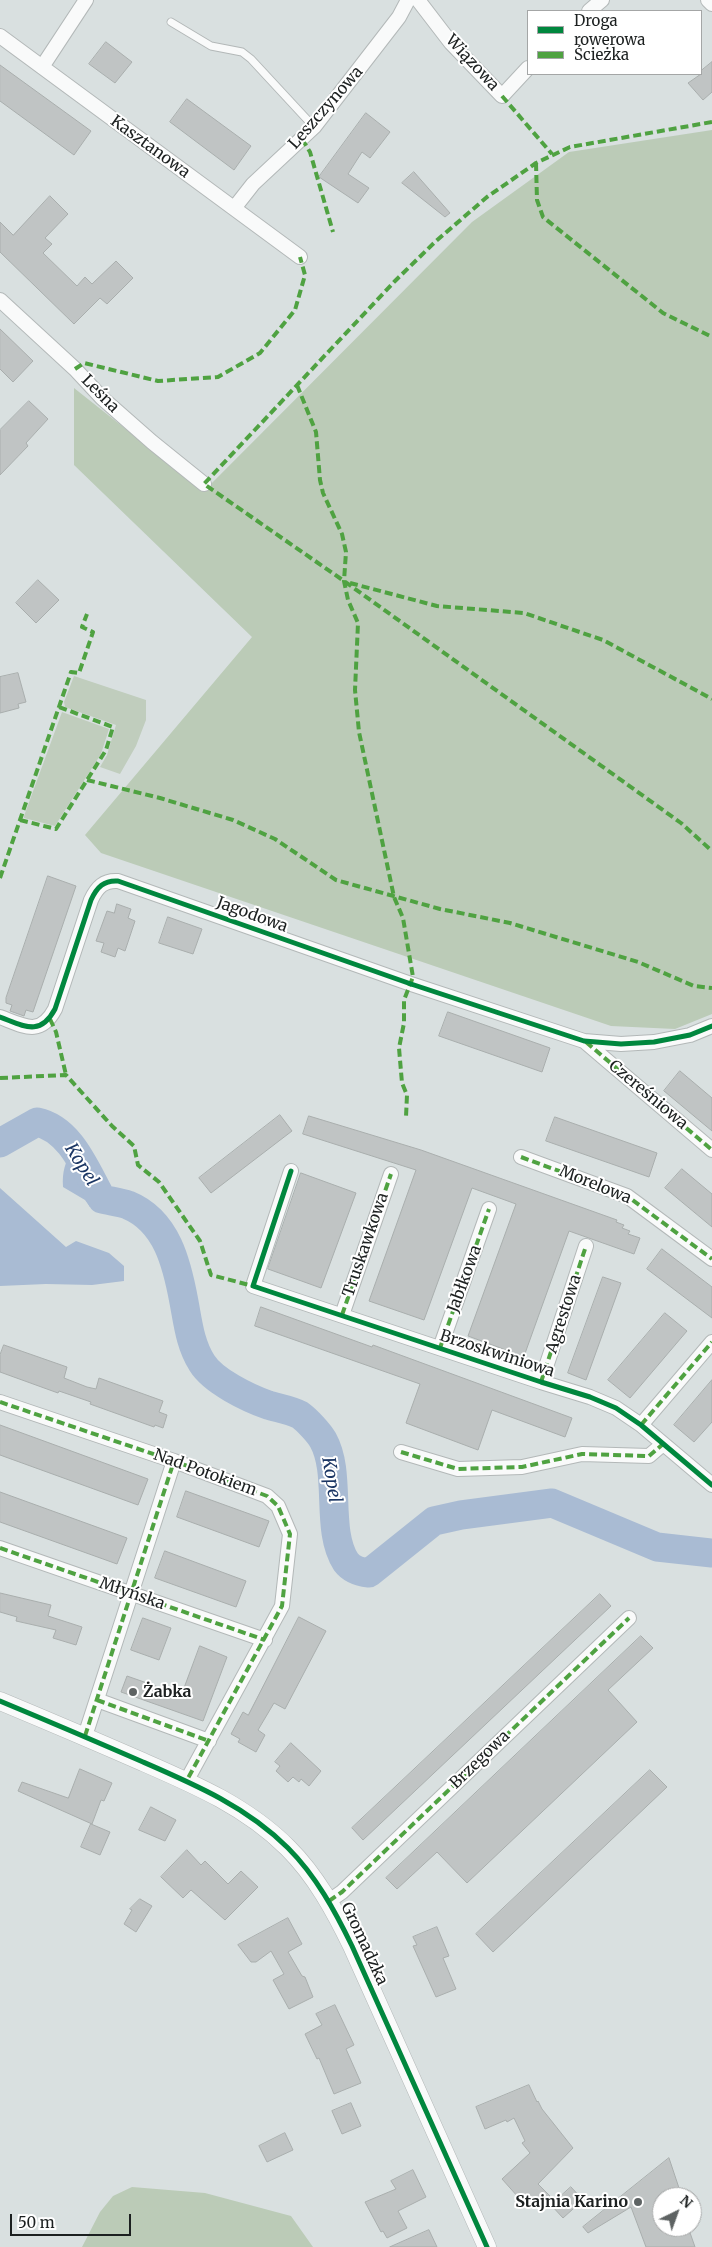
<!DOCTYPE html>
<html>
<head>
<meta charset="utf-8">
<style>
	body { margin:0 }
	#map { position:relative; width:712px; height:2247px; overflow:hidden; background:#d9e0e0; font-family:Merriweather,serif }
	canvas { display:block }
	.legend { position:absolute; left:527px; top:10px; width:175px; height:65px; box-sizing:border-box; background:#fff; border:1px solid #a4a6a6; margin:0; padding:6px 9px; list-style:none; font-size:15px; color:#1c2020 }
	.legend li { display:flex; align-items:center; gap:10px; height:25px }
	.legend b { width:25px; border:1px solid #a4a6a6 }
	.north { position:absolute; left:652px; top:2187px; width:50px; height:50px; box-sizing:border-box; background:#fff; border:1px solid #a4a6a6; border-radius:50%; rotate:42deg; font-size:14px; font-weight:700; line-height:20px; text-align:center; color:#1c2020 }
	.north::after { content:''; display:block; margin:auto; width:18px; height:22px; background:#5e6363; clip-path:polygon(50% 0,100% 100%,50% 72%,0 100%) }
	.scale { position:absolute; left:10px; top:2214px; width:121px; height:22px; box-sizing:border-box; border:2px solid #1c2020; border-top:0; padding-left:6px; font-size:15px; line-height:18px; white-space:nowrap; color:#1c2020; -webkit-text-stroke:4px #fff; paint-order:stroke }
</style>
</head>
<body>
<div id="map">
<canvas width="712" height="2247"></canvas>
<ul class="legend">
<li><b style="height:6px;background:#00873e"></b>Droga rowerowa</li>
<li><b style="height:6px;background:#4fa241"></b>Ścieżka</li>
</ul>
<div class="north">N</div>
<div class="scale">50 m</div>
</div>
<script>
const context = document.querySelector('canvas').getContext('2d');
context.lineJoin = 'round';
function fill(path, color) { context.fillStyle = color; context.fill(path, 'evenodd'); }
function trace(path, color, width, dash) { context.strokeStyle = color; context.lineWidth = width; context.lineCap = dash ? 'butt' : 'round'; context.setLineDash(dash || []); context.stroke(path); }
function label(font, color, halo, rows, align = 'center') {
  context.font = font + ' Merriweather,serif'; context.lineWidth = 4; context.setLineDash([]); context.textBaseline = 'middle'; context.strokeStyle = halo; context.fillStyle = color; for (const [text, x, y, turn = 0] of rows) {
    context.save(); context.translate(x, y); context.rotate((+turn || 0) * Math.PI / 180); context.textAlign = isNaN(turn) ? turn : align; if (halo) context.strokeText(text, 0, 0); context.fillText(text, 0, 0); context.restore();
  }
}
const green = new Path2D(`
	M74,676L146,700V720L136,746L120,774L100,767L107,755L116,725L65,707L64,702Z
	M62,712L109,729L101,754L55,826L24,818V816Z`);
const forest = new Path2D(`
	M712,130V1014L675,1029L611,1026L101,853L85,835L252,637L74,465V388L204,491L472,222L569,152Z
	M132,2187L205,2193L291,2216L313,2247H82L100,2212L113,2196Z`);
const water = new Path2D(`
	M73,1149C77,1150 82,1149 85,1151C99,1158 107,1182 112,1195L90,1207L85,1200L63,1187C62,1172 65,1162 73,1149Z
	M0,1188L66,1247L76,1241L109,1253L124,1266V1281L92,1285L46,1284L0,1286Z`);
const river = new Path2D(`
	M0,1143L37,1122C71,1129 86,1171 102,1199C110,1201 120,1202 128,1205C167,1221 177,1264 184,1302C188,1323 190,1344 202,1363C213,1381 248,1398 268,1405C278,1408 291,1410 300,1415C307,1420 319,1433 323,1440C342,1474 325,1530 346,1562C352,1570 360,1572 369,1573L434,1521L461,1515L552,1503L657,1547L712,1553`);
const building = new Path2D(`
	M106,42L132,62L115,83L89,64Z
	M712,62V92L703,100L688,83L701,74V71Z
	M0,65L91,131L74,155L0,101Z
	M187,99L251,146L234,170L170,122Z
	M366,113L390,132L370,158L362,152L348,174L369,188L358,203L319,177Z
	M414,172L450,213L445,217L402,183Z
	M50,196L68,214L45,238L52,244L43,253L77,286L85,277L92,284L116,261L133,278L107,304L100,298L74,324L0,252V222L13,235Z
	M0,329L33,361L13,382L0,369Z
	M29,401L48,419L26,443L28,446L0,475V430Z
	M38,580L59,600L36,623L16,603Z
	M18,673L26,702L18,704L19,708L0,713V677Z
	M48,876L76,886L33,1012L26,1010L24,1016L10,1011L12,1005L6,1003V998Z
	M117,904L131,909L128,918L135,921L125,951L118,948L115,957L101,952L104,943L96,941L107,911L114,913Z
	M168,917L202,929L193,954L159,943Z
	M448,1012L550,1048L542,1072L439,1036Z
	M680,1071L712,1098V1131L664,1091Z
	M280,1115L292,1131L211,1193L199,1178Z
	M309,1116L421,1150L617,1220L616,1222L624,1225L622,1228L630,1231L628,1234L640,1238L634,1254L569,1231L523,1359L505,1353L506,1350L468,1336L516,1204L472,1188L424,1320L369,1301L416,1170L303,1134Z
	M555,1117L657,1153L649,1177L546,1141Z
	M682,1169L712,1194V1227L665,1188Z
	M301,1173L356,1193L321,1288L268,1269Z
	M662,1249L712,1287V1318L647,1269Z
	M603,1277L621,1283L586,1380L568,1373Z
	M261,1307L372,1347L373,1345L572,1418L565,1437L492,1410L478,1450L406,1423L420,1384L255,1326Z
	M665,1313L687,1331L630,1398L608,1380Z
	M4,1345L67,1367L64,1378L87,1387L96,1389L99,1378L163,1401L159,1412L167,1415L163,1428L155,1425L154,1427L90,1404L91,1402L59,1391L58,1393L0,1372V1355Z
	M712,1380V1422L694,1442L674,1425Z
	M0,1425L148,1479L138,1505L0,1455Z
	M186,1491L269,1521L259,1547L177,1517Z
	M0,1492L127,1538L117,1564L0,1522Z
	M165,1551L246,1581L236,1607L155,1578Z
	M0,1593L51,1605L48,1616L82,1627L76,1645L53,1638L56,1630L16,1621L17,1617L0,1612Z
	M600,1594L611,1606L363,1840L352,1828Z
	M299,1617L326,1631L285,1709L274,1703L258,1730L265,1735L256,1752L238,1742L240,1739L231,1734L243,1712L248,1715Z
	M143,1618L171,1628L159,1660L131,1650Z
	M641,1636L653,1648L608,1690L637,1722L467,1883L437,1852L397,1889L386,1878Z
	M200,1646L227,1657L203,1721L121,1692L127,1676L181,1695Z
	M291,1743L321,1771L309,1786L301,1779L299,1782L293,1777L288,1782L276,1771L280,1766L275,1762Z
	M80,1769L112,1783L104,1801L101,1800L92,1824L18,1791L22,1782L68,1798Z
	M650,1770L667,1787L493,1952L476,1934Z
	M151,1807L176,1820L165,1841L139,1830Z
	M91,1824L110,1832L100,1855L81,1847Z
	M187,1850L201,1865L205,1861L228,1884L241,1871L258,1887L225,1920L191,1890L183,1898L161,1877Z
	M140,1899L152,1906L136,1932L124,1924L132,1910L130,1909Z
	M288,1918L302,1944L288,1952L302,1976L305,1977L313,1997L289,2009L273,1980L284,1974L271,1951L256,1962H251L238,1945Z
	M437,1927L449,1956L443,1958L456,1989L436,1997L413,1946L417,1945L413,1937Z
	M335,2005L354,2045L346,2049L361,2083L334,2094L319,2058L317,2059L305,2034L322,2025L316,2014Z
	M529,2085L537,2102L538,2101L542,2109L573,2148L538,2184L550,2196L540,2205L535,2199L527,2207L502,2179L530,2153L522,2143L525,2141L514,2118L507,2122L506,2120L485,2129L476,2107Z
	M351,2103L361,2126L342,2134L332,2111Z
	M285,2133L293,2150L267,2162L259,2146Z
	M669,2158L682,2197H662V2227H670L671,2231L688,2227L695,2247H646L631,2207L588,2233L583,2227Z
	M413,2170L426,2197L398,2211L407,2228L387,2238L383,2231L381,2232L365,2202L396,2189L391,2181Z
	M571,2187L583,2200L563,2218L551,2205Z
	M429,2230L437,2247H390Z`);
const service = new Path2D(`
	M171,22L211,46L242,52L251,59L314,127`);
const minor = new Path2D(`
	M418,0L451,43L502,96L528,68
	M708,0L712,4
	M589,11L602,0
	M0,36L300,257
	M42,67L86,0
	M235,207L253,184L314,127L399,17L408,0
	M0,300L75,369L102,398L152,442L204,484
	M0,1017C24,1026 40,1037 55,1009L91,900C97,887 104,880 118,881L411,984L584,1041L621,1044L654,1042L690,1035L712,1026
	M584,1041L712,1150
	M521,1157L627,1196L712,1259
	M291,1171L253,1286L541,1382L590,1397L616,1408L641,1425L712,1485
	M342,1315L391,1174
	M440,1348L489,1209
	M541,1382L586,1246
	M0,1402L174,1461L267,1496L278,1506L290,1534L282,1606L187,1780
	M641,1425L712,1342
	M401,1452L458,1469L522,1467L582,1454L649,1456L663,1444
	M0,1548L265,1640
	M97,1700L209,1741
	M85,1736L174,1461
	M329,1901L342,1892L629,1618`);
const tertiary = new Path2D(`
	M0,1701C48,1721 95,1741 143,1762C196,1785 247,1807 288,1848C316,1876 335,1911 352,1946L487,2247`);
const quiet = new Path2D(`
	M502,96L552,154
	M712,122L570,147L536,163L487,197L435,242L394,282L204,484L344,581L681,823L712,851
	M302,139L310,152L333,232
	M536,163L537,200L543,217L663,313L712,337
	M75,369L84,363L158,381L218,377L260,353L295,310L305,275L300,257
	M297,385L316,432L320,480L323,493L342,534L346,552L344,581L348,600L358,623L355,690L359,732L394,897L403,918L413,977L404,1000V1023L399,1048L402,1083L407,1095L406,1117
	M350,583L437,606L524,613L603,640L712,699
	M87,780L160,798L233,820L275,839L336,880L440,909L510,923L638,962L694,986L712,988
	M20,820L56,829L106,750L113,727L59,707
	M0,878L71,672L79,673L93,632L82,627L87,614
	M50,1019L56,1032L66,1075
	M586,1042L712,1150
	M0,1078L66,1075L112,1126L134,1146L138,1165L159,1182L200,1241L211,1275L257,1287
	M521,1157L627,1196L712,1259
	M342,1315L391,1174
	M440,1348L489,1209
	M541,1382L586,1246
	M0,1402L174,1461L267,1496L278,1506L290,1534L282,1606L187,1780
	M641,1425L712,1342
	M401,1452L458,1469L522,1467L582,1454L649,1456L663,1444
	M0,1548L265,1640
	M97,1700L209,1741
	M85,1736L174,1461
	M329,1901L342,1892L629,1618`);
const cycleway = new Path2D(`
	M0,1017C24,1026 40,1037 55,1009L91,900C97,887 104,880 118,881L411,984L584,1041L621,1044L654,1042L690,1035L712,1026
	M291,1171L253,1286L541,1382L590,1397L616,1408L641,1425L712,1485
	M0,1701C48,1721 95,1741 143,1762C196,1785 247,1807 288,1848C316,1876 335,1911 352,1946L487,2247`);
const markers = [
	[133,1692,5,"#5e6363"],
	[638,2202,5,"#5e6363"]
];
const streetNames = [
	["Wiązowa",472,63,47],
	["Leszczynowa",326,108,-49],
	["Kasztanowa",150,147,36],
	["Leśna",100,394,45],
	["Jagodowa",252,915,20],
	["Czereśniowa",648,1095,40],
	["Morelowa",595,1185,22],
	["Truskawkowa",366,1245,-71],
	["Jabłkowa",465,1279,-70],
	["Agrestowa",564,1314,-72],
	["Brzoskwiniowa",497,1354,18],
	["Nad Potokiem",205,1473,20],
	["Młyńska",132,1594,19],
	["Brzegowa",480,1760,-44],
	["Gromadzka",364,1944,65]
];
const poiNames = [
	["Żabka",143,1692],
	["Stajnia Karino",628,2202,"right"]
];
const waterNames = [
	["Kopel",81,1165,58],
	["Kopel",331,1480,81]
];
fill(green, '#c0cdbd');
fill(forest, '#bbcbb7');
fill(water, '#a9bbd3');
trace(river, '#a9bbd3', 29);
fill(building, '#c0c4c4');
trace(building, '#a9aead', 1);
trace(service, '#b3b8b8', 9);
trace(minor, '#b3b8b8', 16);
trace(tertiary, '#b3b8b8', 19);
trace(service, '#f9fafa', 7);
trace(minor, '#f9fafa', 14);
trace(tertiary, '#f9fafa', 18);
trace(quiet, '#4fa241', 4, [8, 4]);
trace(cycleway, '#00873e', 5);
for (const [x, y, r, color] of markers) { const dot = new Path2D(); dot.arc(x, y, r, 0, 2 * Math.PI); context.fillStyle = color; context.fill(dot); trace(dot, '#fff', 2); }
label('16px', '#1c2020', '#fff', streetNames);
label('bold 16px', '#1c2020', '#fff', poiNames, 'left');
label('italic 18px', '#1b3664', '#fff', waterNames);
</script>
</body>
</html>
